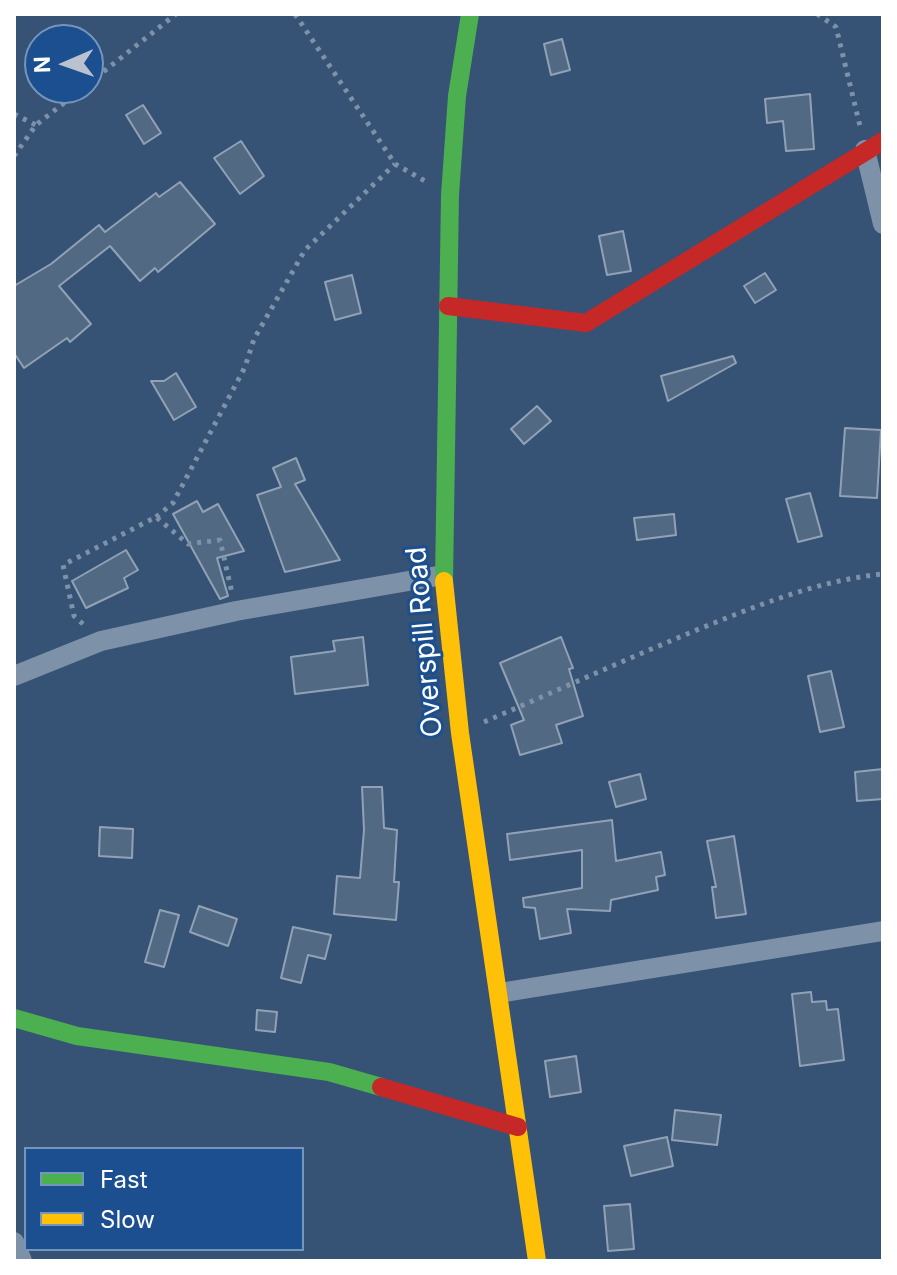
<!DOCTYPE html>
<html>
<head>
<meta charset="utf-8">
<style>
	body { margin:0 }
	#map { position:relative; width:897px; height:1275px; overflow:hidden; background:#365274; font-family:Inter,sans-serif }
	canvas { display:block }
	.frame { position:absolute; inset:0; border:16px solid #fff; pointer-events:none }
	.legend { position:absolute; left:24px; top:1147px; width:280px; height:104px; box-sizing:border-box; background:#1b4f8f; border:2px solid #7695bc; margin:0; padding:10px 14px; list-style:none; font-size:24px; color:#fff }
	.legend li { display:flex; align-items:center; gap:16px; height:40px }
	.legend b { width:40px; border:2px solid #7695bc }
	.north { position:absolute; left:24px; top:24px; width:80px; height:80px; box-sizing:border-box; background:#1b4f8f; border:2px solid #7695bc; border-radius:50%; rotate:268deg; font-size:22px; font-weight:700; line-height:32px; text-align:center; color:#fff }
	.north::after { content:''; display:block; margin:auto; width:28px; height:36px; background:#b9c2ce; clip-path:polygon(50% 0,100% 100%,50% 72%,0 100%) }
</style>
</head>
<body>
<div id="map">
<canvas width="897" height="1275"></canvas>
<div class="frame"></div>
<ul class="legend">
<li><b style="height:10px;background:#4caf50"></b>Fast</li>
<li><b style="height:10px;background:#ffc107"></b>Slow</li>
</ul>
<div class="north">N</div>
</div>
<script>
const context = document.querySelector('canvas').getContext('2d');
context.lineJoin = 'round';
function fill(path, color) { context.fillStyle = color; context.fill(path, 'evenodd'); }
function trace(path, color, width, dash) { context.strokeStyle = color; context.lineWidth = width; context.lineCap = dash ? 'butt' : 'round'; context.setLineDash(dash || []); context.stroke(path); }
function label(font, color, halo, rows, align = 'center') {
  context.font = font + ' Inter,sans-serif'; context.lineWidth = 6; context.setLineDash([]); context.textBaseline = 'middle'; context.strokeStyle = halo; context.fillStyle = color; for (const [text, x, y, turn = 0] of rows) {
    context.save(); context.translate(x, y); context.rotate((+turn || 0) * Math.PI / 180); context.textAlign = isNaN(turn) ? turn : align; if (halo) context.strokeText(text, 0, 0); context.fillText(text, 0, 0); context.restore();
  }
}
const building = new Path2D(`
	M562,39L570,70L551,75L544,44Z
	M810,94L814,149L786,151L783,121L767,123L765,99Z
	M143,105L161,133L144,144L126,115Z
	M241,141L264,176L240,194L214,158Z
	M180,182L215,224L158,272L155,268L140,281L110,246L59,286L91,324L70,342L67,338L24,368L14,353V286L51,264L99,225L105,232L156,193L159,197Z
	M623,231L631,271L607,275L599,236Z
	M765,273L776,290L755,303L744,286Z
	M352,275L361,313L335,320L325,282Z
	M733,356L736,363L668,401L661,376Z
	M176,373L196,407L174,420L151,381H164Z
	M537,406L551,421L524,444L511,429Z
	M845,428L881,430L877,498L840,496Z
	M296,458L305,480L295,484L340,560L285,572L257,495L281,487L273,468Z
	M810,493L822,536L798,542L786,499Z
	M197,501L203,512L218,504L244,551L217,558L228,596L220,599L173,514Z
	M674,514L676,535L637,540L634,518Z
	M126,550L138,570L124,578L128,588L86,608L72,581Z
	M363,637L368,685L295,694L291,657L335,651L333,641Z
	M561,637L573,668L569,669L583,716L556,725L562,743L520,755L511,725L524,720L500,663Z
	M831,671L844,727L820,732L808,676Z
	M883,769V799L857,801L855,772Z
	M640,774L646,799L616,807L609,782Z
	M362,787H382L384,828L397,830L394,882H399L396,920L334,914L337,876L360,878L364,830Z
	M612,820L616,861L661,852L665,875L656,877L658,890L611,900L610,911L567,909L571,933L540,939L535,908L524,907L523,898L582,888V850L510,860L507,834Z
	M100,827L133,829L132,858L99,856Z
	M734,836L746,914L716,918L712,887H716L707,841Z
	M199,906L237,919L228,946L190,932Z
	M160,910L179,915L164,967L145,962Z
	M293,927L331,935L325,959L308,955L301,983L281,978Z
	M811,992L812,1002L826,1001L827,1010L838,1009L844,1060L800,1066L792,994Z
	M257,1010L277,1012L275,1032L256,1030Z
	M576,1056L581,1092L550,1097L545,1061Z
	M675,1110L721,1115L717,1145L672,1140Z
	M667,1137L673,1166L631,1176L624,1146Z
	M630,1204L634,1249L608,1251L604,1206Z`);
const path = new Path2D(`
	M295,14L395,164L425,181
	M817,14L836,27L860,126
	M88,84L176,14
	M14,114L36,125
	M14,156L36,125L83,88
	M156,517L173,503L245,367L254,339L305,250L395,164
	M83,624L74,616L63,565L156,517L188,544L220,540L232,593
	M484,722C561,689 637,654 714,623C769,601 823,580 883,574`);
const street = new Path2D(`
	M865,150L883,224
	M14,676L101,641L236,611L443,575
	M499,993L883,931
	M14,1242L22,1261`);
const fast = new Path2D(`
	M444,581L450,195L457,96L470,14
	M14,1018L77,1036L329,1072L381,1087`);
const slow = new Path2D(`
	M444,581L460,733L537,1261`);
const jam = new Path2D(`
	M448,306L586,323L883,141
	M381,1087L518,1127`);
const streetNames = [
	["Overspill Road",425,642,-95]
];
fill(building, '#526984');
trace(building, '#92a2b6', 2);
trace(path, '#7d92a8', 5, [4, 6]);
trace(street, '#7d92a8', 20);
trace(fast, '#4caf50', 18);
trace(slow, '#ffc107', 18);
trace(jam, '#c62828', 18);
label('28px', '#fff', '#1b4f8f', streetNames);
</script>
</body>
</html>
